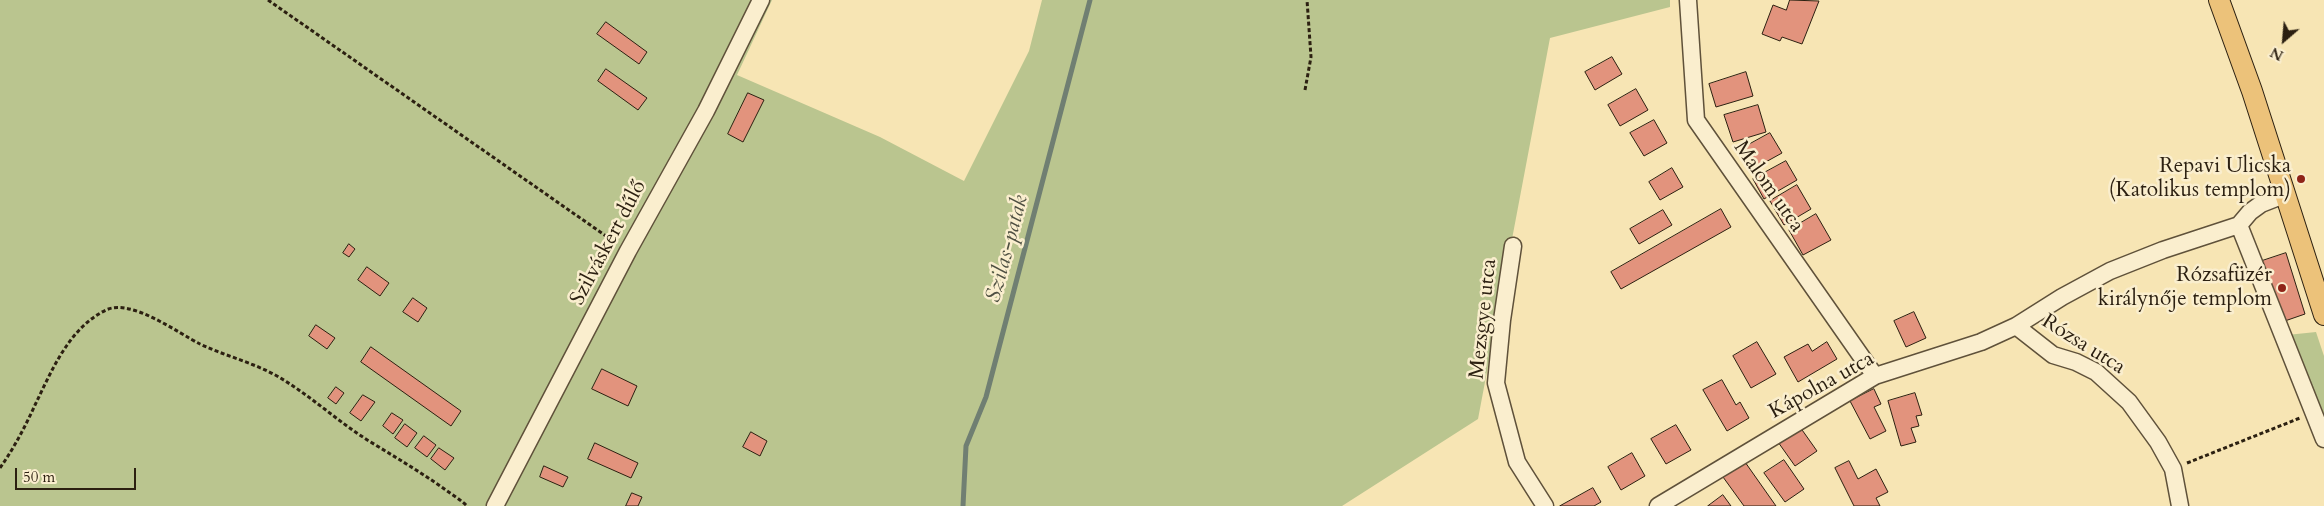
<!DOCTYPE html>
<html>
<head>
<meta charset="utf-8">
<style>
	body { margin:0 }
	#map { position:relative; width:2324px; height:506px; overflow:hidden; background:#f7e5b4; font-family:Cardo,serif }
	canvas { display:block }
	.north { position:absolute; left:2259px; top:15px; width:50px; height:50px; -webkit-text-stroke:4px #faeece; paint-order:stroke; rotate:207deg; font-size:14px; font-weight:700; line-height:20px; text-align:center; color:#2c2011 }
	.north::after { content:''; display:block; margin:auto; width:18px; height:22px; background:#2c2011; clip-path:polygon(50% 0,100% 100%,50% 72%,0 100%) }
	.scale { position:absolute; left:15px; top:468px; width:121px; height:22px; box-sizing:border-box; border:2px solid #2c2011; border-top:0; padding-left:6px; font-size:15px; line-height:18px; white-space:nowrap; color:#2c2011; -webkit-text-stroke:4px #faeece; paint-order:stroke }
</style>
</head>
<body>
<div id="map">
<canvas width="2324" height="506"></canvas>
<div class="north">N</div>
<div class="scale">50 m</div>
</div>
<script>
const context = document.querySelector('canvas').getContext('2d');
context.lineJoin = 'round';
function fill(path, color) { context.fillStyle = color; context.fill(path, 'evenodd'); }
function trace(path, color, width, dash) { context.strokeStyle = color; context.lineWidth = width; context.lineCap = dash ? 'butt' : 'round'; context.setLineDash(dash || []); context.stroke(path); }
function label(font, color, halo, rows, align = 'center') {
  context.font = font + ' Cardo,serif'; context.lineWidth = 5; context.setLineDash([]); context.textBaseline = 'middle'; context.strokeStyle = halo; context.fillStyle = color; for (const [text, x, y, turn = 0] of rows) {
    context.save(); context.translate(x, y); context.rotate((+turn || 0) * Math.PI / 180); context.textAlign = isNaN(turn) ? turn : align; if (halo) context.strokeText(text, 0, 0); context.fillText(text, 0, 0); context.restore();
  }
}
const green = new Path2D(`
	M0,0H772L737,75L880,137L964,181L1029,51L1042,0H1670V7L1550,38L1478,419L1342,506H0Z
	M2316,332L2324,356V431L2287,335Z`);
const stream = new Path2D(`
	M963,506L966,446L986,397L1090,0`);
const building = new Path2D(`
	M1790,0L1819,1L1802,44L1782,37L1780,41L1762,34L1773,5L1786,10Z
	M606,22L647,52L639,64L597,34Z
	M1612,57L1622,74L1595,90L1585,72Z
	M606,69L647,98L638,110L598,81Z
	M1746,72L1753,96L1716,107L1709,84Z
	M1636,89L1648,110L1620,126L1608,105Z
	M748,93L764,100L743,142L728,134Z
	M1758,105L1766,132L1733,142L1724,115Z
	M1654,120L1667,143L1644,156L1630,133Z
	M1770,133L1782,153L1753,169L1741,149Z
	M1786,161L1797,180L1764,199L1753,179Z
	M1672,168L1683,187L1660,200L1649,182Z
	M1797,185L1811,209L1784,225L1770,201Z
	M1721,209L1731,227L1621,289L1611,272Z
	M1663,210L1672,225L1639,244L1630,229Z
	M1816,214L1831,240L1803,255L1789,230Z
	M349,244L355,249L349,257L343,253Z
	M2286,253L2305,314L2279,323L2259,262Z
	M367,267L389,283L380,296L358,280Z
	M413,298L427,308L418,322L403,312Z
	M1914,312L1926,338L1906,347L1894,321Z
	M316,325L335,338L327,349L309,336Z
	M1757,342L1776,374L1751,388L1733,356Z
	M1827,342L1837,359L1798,382L1784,357L1808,344L1812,351Z
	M371,347L461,411L451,426L361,362Z
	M602,369L637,386L628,406L592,389Z
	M1722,380L1736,405L1740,402L1749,418L1727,431L1703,390Z
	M336,387L344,393L336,404L328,398Z
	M1874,389L1881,404L1874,407L1886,431L1870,439L1850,401Z
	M1915,393L1922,415L1916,416L1919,426L1911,428L1916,442L1901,446L1888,401Z
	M363,395L375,402L361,421L350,413Z
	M392,413L403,420L393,434L383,426Z
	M405,424L417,433L407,447L395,438Z
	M1676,425L1691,450L1666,464L1651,439Z
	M1800,427L1817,451L1795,466L1778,442Z
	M751,432L767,441L760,456L743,447Z
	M424,436L436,445L427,457L415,448Z
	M595,443L638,463L631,478L588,459Z
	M439,448L454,458L445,470L431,459Z
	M1632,453L1645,476L1621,490L1608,467Z
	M1784,460L1804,489L1785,502L1764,473Z
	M1849,461L1858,479L1876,469L1888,492L1876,498L1880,506H1854L1835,468Z
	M1745,462L1776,506H1744L1723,477Z
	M544,466L568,477L563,487L540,477Z
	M1593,488L1601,502L1594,506H1560Z
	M632,493L642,497L638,506H626Z
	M1723,495L1731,506H1708Z`);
const path = new Path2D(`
	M268,0L616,243
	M1305,90L1311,57L1307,0
	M2187,463L2300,418
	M0,468C14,448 25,427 35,405C52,370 69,328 106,310C131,298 178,333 200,344C225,356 252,362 277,376C310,395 337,421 369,441C395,457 419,471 443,488C451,494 460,499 467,506`);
const minor = new Path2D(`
	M1688,0L1696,120L1875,376
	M2239,225L2324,439
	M1513,246L1502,320L1496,383L1517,462L1545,506
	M2016,326L2053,355L2076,362L2096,372L2129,402L2158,442L2173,469L2180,506
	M495,506L628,251L706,111L761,0
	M1658,506L1875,376L1981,342L2016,326L2062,297L2110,271L2163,250L2239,225L2250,212L2261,204L2284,195`);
const major = new Path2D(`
	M2219,0L2252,91L2324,315`);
const markers = [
	[2301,179,5,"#8f2418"],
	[2282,288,5,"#8f2418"]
];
const poiNames = [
	["Repavi Ulicska",2291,167],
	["(Katolikus templom)",2291,191],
	["Rózsafüzér",2272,276],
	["királynője templom",2272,300]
];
const streetNames = [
	["Malom utca",1768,187,55],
	["Szilváskert dűlő",609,243,-62],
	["Mezsgye utca",1484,319,-84],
	["Rózsa utca",2083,345,32],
	["Kápolna utca",1822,386,-29]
];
const waterNames = [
	["Szilas-patak",1008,249,-75]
];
fill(green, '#bac58f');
trace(stream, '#707f72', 5);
fill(building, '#e2937d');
trace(building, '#2c2011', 1);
trace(minor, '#5f513a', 19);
trace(major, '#2c2011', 22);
trace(path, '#2c2011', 3, [4, 2.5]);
trace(minor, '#faeece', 16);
trace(major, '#ecc27a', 20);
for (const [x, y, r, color] of markers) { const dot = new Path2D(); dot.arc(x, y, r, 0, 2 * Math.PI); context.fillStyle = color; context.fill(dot); trace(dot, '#faeece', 2); }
label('21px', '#2c2011', '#faeece', poiNames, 'right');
label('21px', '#2c2011', '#faeece', streetNames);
label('italic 22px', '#4e4f41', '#faeece', waterNames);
</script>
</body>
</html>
